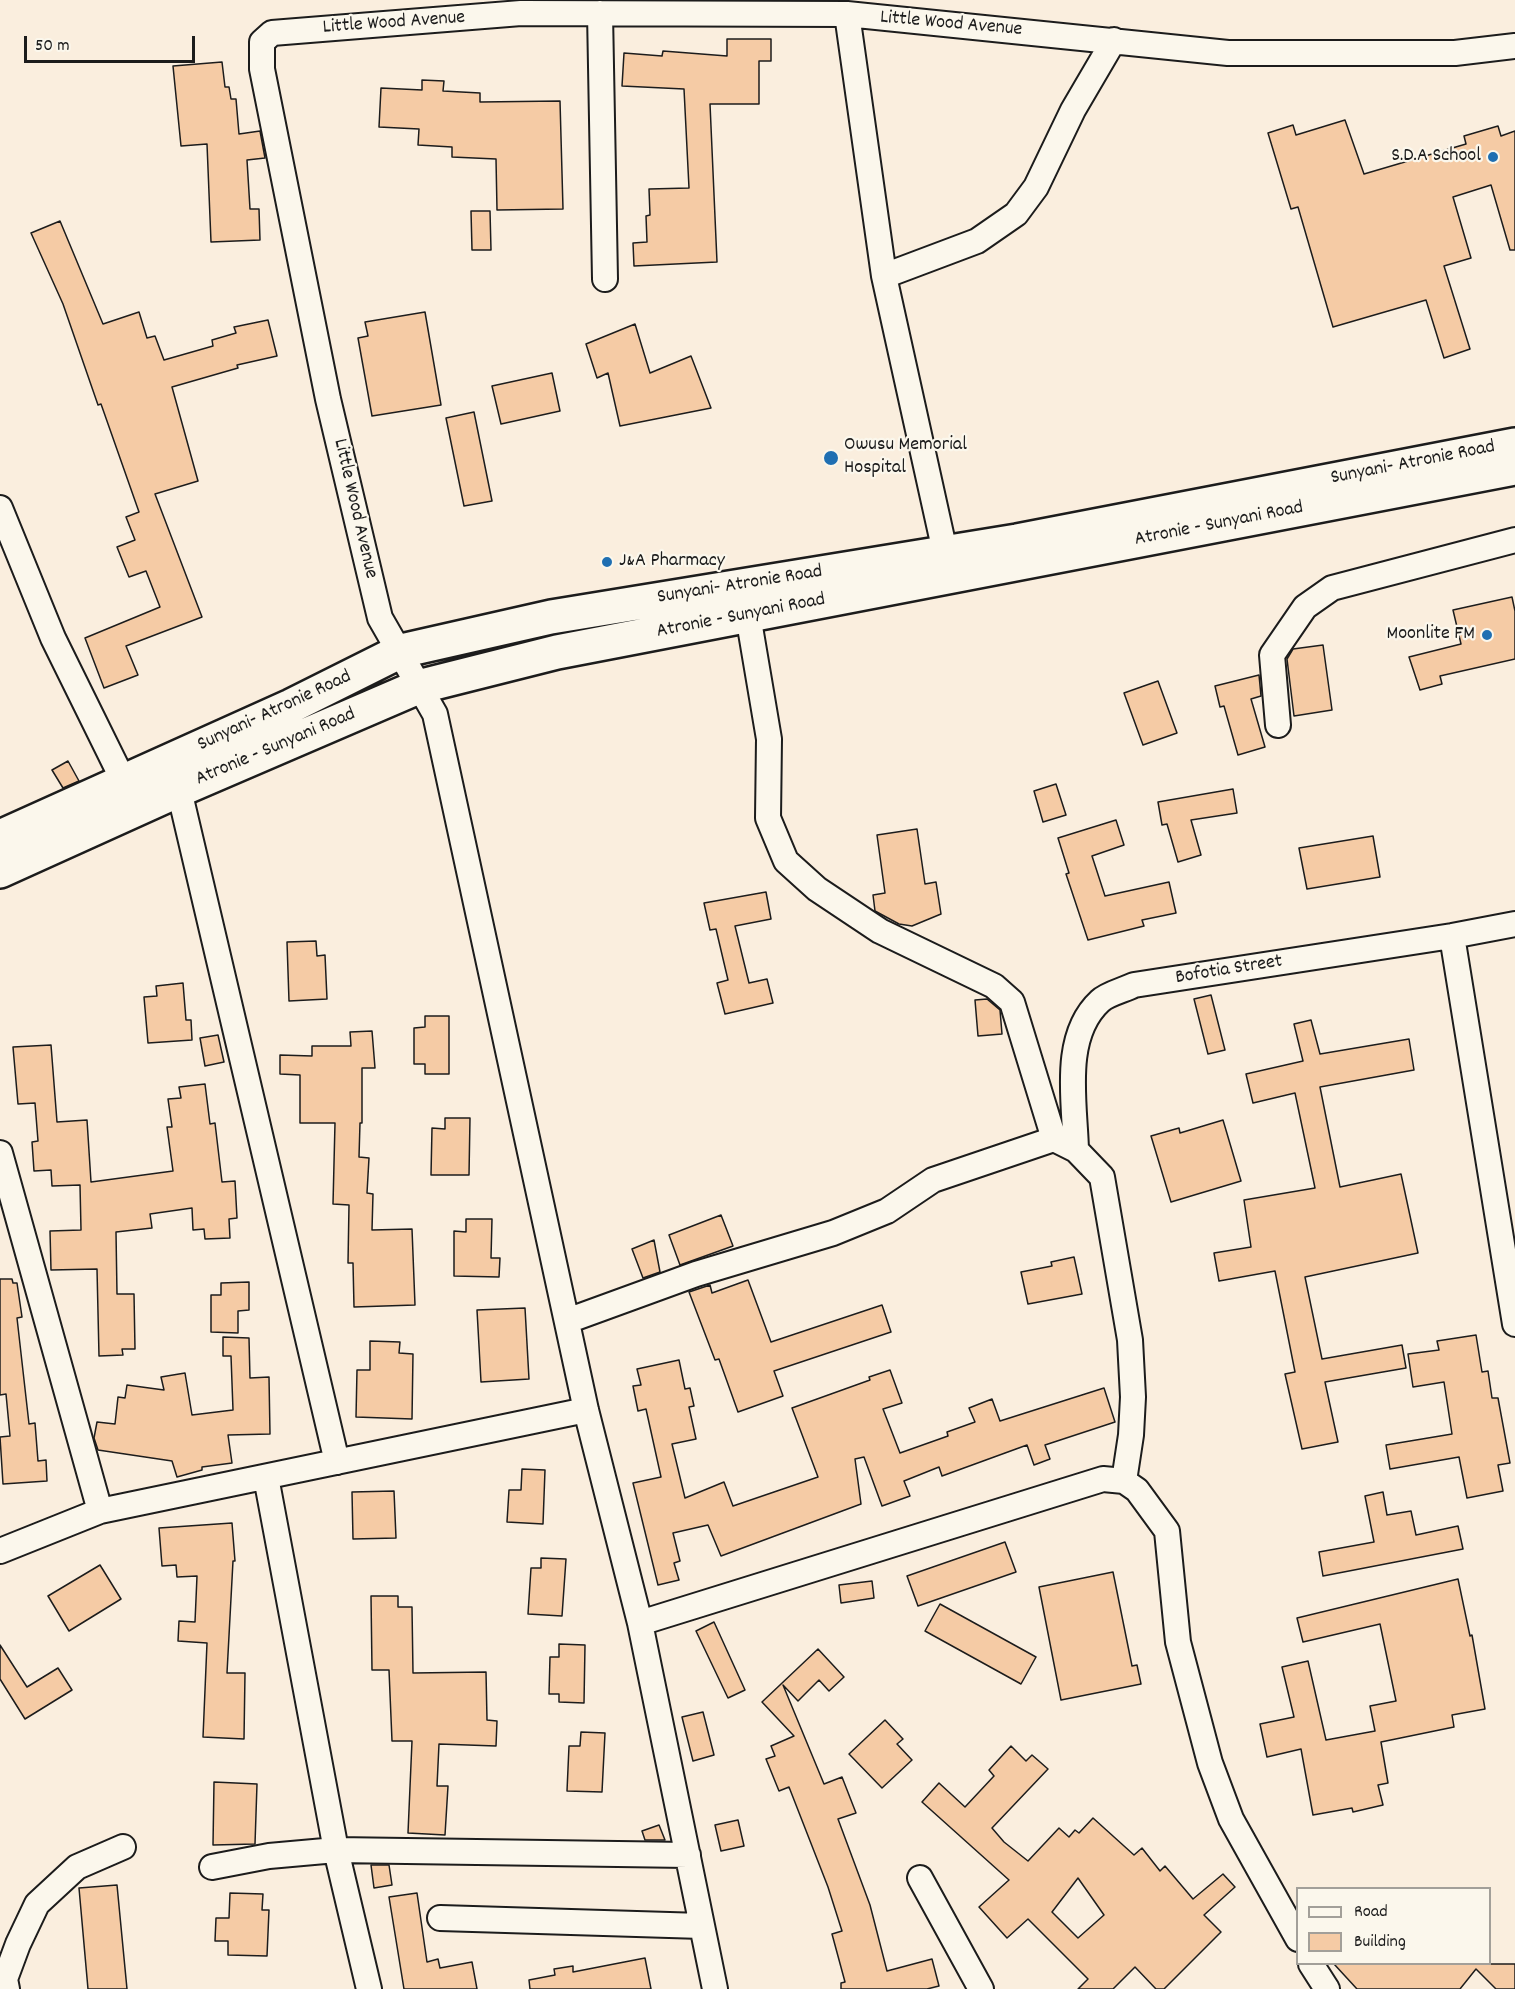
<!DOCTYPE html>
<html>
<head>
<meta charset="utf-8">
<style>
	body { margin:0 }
	#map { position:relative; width:1515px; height:1989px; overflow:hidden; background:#faeede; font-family:Dekko,sans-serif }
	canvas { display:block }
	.legend { position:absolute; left:1296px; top:1887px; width:195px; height:78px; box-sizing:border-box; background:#fbf7ec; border:2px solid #a29f99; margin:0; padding:8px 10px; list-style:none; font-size:18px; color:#1c1c1c }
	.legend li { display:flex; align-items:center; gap:12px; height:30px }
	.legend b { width:30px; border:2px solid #a29f99 }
	.scale { position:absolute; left:24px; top:36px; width:171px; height:27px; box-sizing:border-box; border:3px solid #1c1c1c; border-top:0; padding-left:8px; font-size:18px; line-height:21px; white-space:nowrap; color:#1c1c1c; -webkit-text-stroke:4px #fbf7ec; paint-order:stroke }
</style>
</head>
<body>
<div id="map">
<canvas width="1515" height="1989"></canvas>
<ul class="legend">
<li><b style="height:8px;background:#fbf7ec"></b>Road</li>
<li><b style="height:16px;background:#f5cba5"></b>Building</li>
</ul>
<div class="scale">50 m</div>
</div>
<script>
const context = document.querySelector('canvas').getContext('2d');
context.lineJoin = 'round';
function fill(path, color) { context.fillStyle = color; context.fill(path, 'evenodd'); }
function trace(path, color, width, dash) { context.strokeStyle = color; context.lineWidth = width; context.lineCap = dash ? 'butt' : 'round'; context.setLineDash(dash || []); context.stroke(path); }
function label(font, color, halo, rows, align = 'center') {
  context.font = font + ' Dekko,sans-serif'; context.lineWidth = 4.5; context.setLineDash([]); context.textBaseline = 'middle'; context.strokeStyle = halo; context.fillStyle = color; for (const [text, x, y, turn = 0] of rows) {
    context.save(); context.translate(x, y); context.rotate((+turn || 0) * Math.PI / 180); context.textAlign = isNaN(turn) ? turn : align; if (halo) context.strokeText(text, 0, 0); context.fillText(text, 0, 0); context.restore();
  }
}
const building = new Path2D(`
	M727,39H771V61H759V104H710L717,262L634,266L633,243L647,242L646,216L650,215L649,189L689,188L684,89L622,86L624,53L662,56L663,51L727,56Z
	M222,62L225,87H229L231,99H236L239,134L260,131L265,158L247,160L250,209H259L260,240L211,242L207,144L181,146L173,66Z
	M422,80L444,81L443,91L480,93V102L560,101L563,209L497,210L496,159L452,157V147L418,145L419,129L379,127L381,88L422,90Z
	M1345,120L1364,174L1466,144L1464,136L1498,126L1501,136L1515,131V250H1510L1491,185L1453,197L1471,258L1444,266L1470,349L1444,358L1426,300L1333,327L1298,207L1291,209L1268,133L1293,125L1296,135Z
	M471,211H490L491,250H472Z
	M60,221L103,324L139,312L147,338L155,336L164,360L213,346L212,340L236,333L234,327L268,320L277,356L237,365L238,368L172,387L198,481L155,494L202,617L126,646L138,675L104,688L85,638L160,607L146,571L129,577L117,547L135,540L126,517L139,512L101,404L98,405L63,304L31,233Z
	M425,312L441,405L372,416L358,338L368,336L365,322Z
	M635,324L650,373L691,356L711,408L620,426L608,373L597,378L586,344Z
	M552,373L560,411L501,424L492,386Z
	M474,412L492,501L464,506L446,418Z
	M1512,597L1515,611V659L1440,676L1442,684L1420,690L1409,657L1461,644L1453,610Z
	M1323,645L1332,710L1294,716L1287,659L1293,649Z
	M1259,675L1261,696L1251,699L1265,747L1238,755L1224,706L1220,707L1215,686Z
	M1158,681L1177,733L1143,745L1124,693Z
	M68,761L79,781L63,788L52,770Z
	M1056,784L1066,815L1043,822L1034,791Z
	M1233,789L1237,813L1191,820L1201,855L1178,862L1167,824L1162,825L1158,802Z
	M1116,820L1124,845L1092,856L1105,896L1169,882L1176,913L1142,920L1144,926L1088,940L1066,874L1069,873L1058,838Z
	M917,829L925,884L936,882L941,914L912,926L899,924L875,911L873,895L885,893L877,835Z
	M1373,836L1380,877L1307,889L1299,848Z
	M766,892L771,919L735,926L749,983L767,979L773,1003L725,1014L717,983L728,980L716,929L710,930L704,903Z
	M316,941L317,956L325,955L327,999L289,1001L287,942Z
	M183,983L186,1020H191L192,1040L148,1043L144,997L157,996L156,986Z
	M1211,995L1225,1050L1208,1054L1194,999Z
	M987,999L1000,1010L1002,1034L978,1036L975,1000Z
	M425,1016H449V1074H425V1064H414V1028L425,1027Z
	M1311,1020L1320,1054L1409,1039L1414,1070L1320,1087L1340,1187L1401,1174L1418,1253L1305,1277L1322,1359L1402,1345L1406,1368L1325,1382L1338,1442L1302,1449L1285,1374L1295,1372L1275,1271L1219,1281L1214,1253L1251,1247L1244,1200L1315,1188L1295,1093L1253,1103L1246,1074L1303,1061L1294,1024Z
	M372,1031L375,1068H362V1123H360L359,1157L369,1158L367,1193L373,1194L372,1230L412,1229L415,1305L354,1307L353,1263H348L349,1205L333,1204L335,1123H300V1075L280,1074V1055L312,1056V1046H351L350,1032Z
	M218,1035L224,1062L205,1066L200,1038Z
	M51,1045L57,1122L87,1120L91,1182L173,1171L167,1127H172L168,1099L181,1098L179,1087L205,1084L210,1124L215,1123L222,1182L235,1181L237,1218L229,1219L230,1238L205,1239L204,1229L193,1230L192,1208L150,1214L152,1228L116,1232L117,1294H134L135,1349H122L123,1355L99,1356L97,1269L51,1270L50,1231L81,1230L80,1185L52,1186L51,1170L34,1171L32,1142L38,1141L35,1103L18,1104L13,1047Z
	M445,1118H470L469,1175H431L432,1128L445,1129Z
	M1223,1120L1241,1181L1171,1202L1151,1136L1179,1128L1180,1133Z
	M721,1215L733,1246L680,1265L669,1235Z
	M466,1219H492L491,1258H500L499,1277L454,1276V1231L466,1232Z
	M654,1240L660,1272L643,1278L632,1249Z
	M1074,1257L1082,1294L1028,1304L1021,1272L1052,1266L1051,1262Z
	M0,1279H12L13,1283H17L22,1317L17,1318L29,1424L35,1423L38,1461L46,1460L47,1481L3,1484L0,1437L10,1436L6,1394L0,1395Z
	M748,1280L771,1342L882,1305L891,1332L774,1371L783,1396L738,1412L719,1359L715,1360L689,1292L710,1285L712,1293Z
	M249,1282V1310L238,1311V1333L211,1332V1295H221V1283Z
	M525,1308L529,1379L481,1382L477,1310Z
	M1476,1335L1482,1372L1488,1371L1492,1398H1498L1510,1463L1498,1465L1503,1491L1467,1498L1459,1457L1390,1469L1386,1445L1452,1434L1444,1382L1413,1387L1408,1354L1439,1350L1437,1341Z
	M223,1337L249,1338L250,1378L269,1377L270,1434L228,1435L232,1463L202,1467V1470L177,1477L172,1461L98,1450L94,1438L97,1422L115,1424L118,1397L125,1398L127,1385L164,1390L161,1377L185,1373L192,1415L233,1410L231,1356H223Z
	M370,1341L400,1342L399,1353L413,1354L412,1419L356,1417L357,1370H370Z
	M679,1360L685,1389L690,1388L694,1406L689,1407L696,1439L672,1444L685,1498L724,1482L733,1506L818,1477L792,1408L870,1380L869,1377L890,1370L902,1403L883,1409L900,1453L948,1436L947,1432L975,1422L969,1408L992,1399L1000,1421L1104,1388L1115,1422L1045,1445L1050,1459L1034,1465L1027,1445L942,1476L939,1467L904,1481L910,1496L882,1506L864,1457L855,1459L861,1504L721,1556L708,1525L673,1533L680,1561L674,1563L679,1580L658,1585L633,1483L661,1477L646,1409L638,1411L633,1386L641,1385L637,1369Z
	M522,1469L545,1470L543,1524L507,1522L509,1490H521Z
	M394,1491L396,1538L353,1539L352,1492Z
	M1383,1492L1387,1515L1411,1511L1416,1535L1458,1526L1463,1549L1323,1576L1319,1552L1374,1542L1365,1496Z
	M232,1523L235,1561H233L227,1673H245L244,1739L203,1737L207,1643L178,1641L179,1621L195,1622L197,1576L177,1577L176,1565L162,1566L159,1528Z
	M1005,1542L1016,1572L918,1606L907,1576Z
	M541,1558L566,1559L562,1616L528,1614L531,1568H541Z
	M100,1565L121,1599L69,1631L48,1596Z
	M1113,1572L1132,1666L1137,1665L1141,1684L1061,1700L1039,1587Z
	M1458,1579L1470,1636L1472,1635L1485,1709L1452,1715L1454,1727L1381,1742L1388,1783L1378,1785L1383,1805L1353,1812L1352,1808L1313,1815L1301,1749L1267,1757L1260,1724L1294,1717L1282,1667L1308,1661L1326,1740L1375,1731L1370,1706L1396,1701L1380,1624L1303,1642L1297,1618Z
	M872,1581L874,1598L841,1603L839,1585Z
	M371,1596H398V1607H412L413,1673L486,1672L487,1720L497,1721L496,1746L439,1744L437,1786H448L445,1835L408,1833L412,1741H392L389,1670H372Z
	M940,1604L1036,1657L1021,1684L925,1631Z
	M714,1622L745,1690L728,1698L696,1631Z
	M559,1644L585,1645L584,1703L559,1702V1694H549L550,1657H559Z
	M0,1645L27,1687L58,1668L72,1690L25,1719L0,1679Z
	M818,1649L844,1677L829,1691L819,1680L798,1701L783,1685L824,1784L842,1777L856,1813L838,1819L870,1905L887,1971L932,1959L939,1986L927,1989H841V1983L845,1982L832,1934L842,1931L828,1887L789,1787L779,1791L766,1759L775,1756L771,1746L794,1736L762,1702Z
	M703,1712L714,1755L693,1761L682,1717Z
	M885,1720L903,1739L897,1744L912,1760L882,1788L849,1754Z
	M581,1732L605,1733L602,1792L567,1791L569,1746H580Z
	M1011,1746L1026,1761L1032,1755L1048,1769L992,1828L1004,1842L1028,1861L1059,1828L1069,1837L1075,1830L1079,1833L1093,1818L1134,1855L1142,1848L1160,1871L1165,1866L1193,1899L1223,1874L1235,1887L1204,1915L1221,1932L1164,1989H1156L1135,1967L1113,1989H1078L1088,1979L1028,1919L1007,1938L979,1907L1009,1880L922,1802L939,1783L965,1807L994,1776L989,1770ZM1078,1878L1104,1915L1078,1938L1052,1912Z
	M214,1782L257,1784L255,1844L213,1845Z
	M738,1820L744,1846L721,1851L715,1825Z
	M659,1825L665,1840H645L642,1831Z
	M371,1865H389L392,1885L374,1888Z
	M117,1885L127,1989H88L79,1888Z
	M230,1893L263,1894L262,1910H269L267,1956L228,1955V1941H215L216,1918H229Z
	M417,1893L427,1962L438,1959L440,1968L472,1962L477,1989H404L389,1897Z
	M645,1958L651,1989H530L529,1980L555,1975L554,1969L573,1966V1972Z
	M1334,1964H1515V1989H1496L1476,1969L1460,1989H1357Z`);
const minor = new Path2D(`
	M600,13L605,279
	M847,14L884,276L945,552
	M884,276L977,241L1016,214L1036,187L1073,110L1114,40
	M0,508L53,638L124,782
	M748,615L769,739L768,818L786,861L817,889L880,931L994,986L1012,1002L1054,1139
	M1278,725L1272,655L1305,607L1332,588L1515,540
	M179,790L337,1462
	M1452,936L1515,1324
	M1076,1150C1075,1104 1061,1037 1100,1001C1107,994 1124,990 1134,985L1452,936L1515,924
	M0,1153L100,1511
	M567,1321L696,1274L833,1233L887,1211L933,1180L1054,1139L1076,1150L1102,1177L1130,1340L1133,1397L1131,1435L1124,1481
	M266,1477L336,1850L369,1989
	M0,1551L100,1511L586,1410
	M640,1623L1103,1479L1124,1481L1137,1490L1167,1531L1178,1642L1210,1763L1231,1819L1298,1939
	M212,1867L269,1856L336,1850L688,1855
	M920,1878L981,1989
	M440,1918L702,1926
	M1311,1964L1327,1989
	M7,1989L5,1979L18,1944L37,1904L77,1867L123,1847
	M715,1989L640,1623L586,1410L435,714L380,618L328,399L262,69V42L272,33L521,13L847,14L1228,53H1455L1515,46`);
const highway = new Path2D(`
	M0,837L291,706L401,651L551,617L1017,541L1515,445
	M0,871L179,790L418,687L557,652L1515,468`);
const markers = [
	[1493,157,6,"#1f6fb2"],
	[831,458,8,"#1f6fb2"],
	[607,562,6,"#1f6fb2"],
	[1487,635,6,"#1f6fb2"]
];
const streetNames = [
	["Little Wood Avenue",394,24,-4],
	["Little Wood Avenue",951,25,5],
	["Sunyani- Atronie Road",1413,464,-11],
	["Little Wood Avenue",354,509,77],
	["Atronie - Sunyani Road",1219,525,-11],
	["Sunyani- Atronie Road",740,586,-9],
	["Atronie - Sunyani Road",741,617,-11],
	["Sunyani- Atronie Road",275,712,-25],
	["Atronie - Sunyani Road",276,748,-23],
	["Bofotia Street",1229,971,-9]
];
const poiNames = [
	["S.D.A School",1481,157],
	["Owusu Memorial",844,446,"left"],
	["Hospital",844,469,"left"],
	["J&A Pharmacy",619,562,"left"],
	["Moonlite FM",1475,635]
];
fill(building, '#f5cba5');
trace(building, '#1c1c1c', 1.5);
trace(minor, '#1c1c1c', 28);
trace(highway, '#1c1c1c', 38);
trace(minor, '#fbf7ec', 24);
trace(highway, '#fbf7ec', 33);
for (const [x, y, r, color] of markers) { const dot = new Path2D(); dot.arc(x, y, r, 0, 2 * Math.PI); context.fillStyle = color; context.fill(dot); trace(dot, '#fbf7ec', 2); }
label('20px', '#1c1c1c', '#fbf7ec', streetNames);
label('20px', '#1c1c1c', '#fbf7ec', poiNames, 'right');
</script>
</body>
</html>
